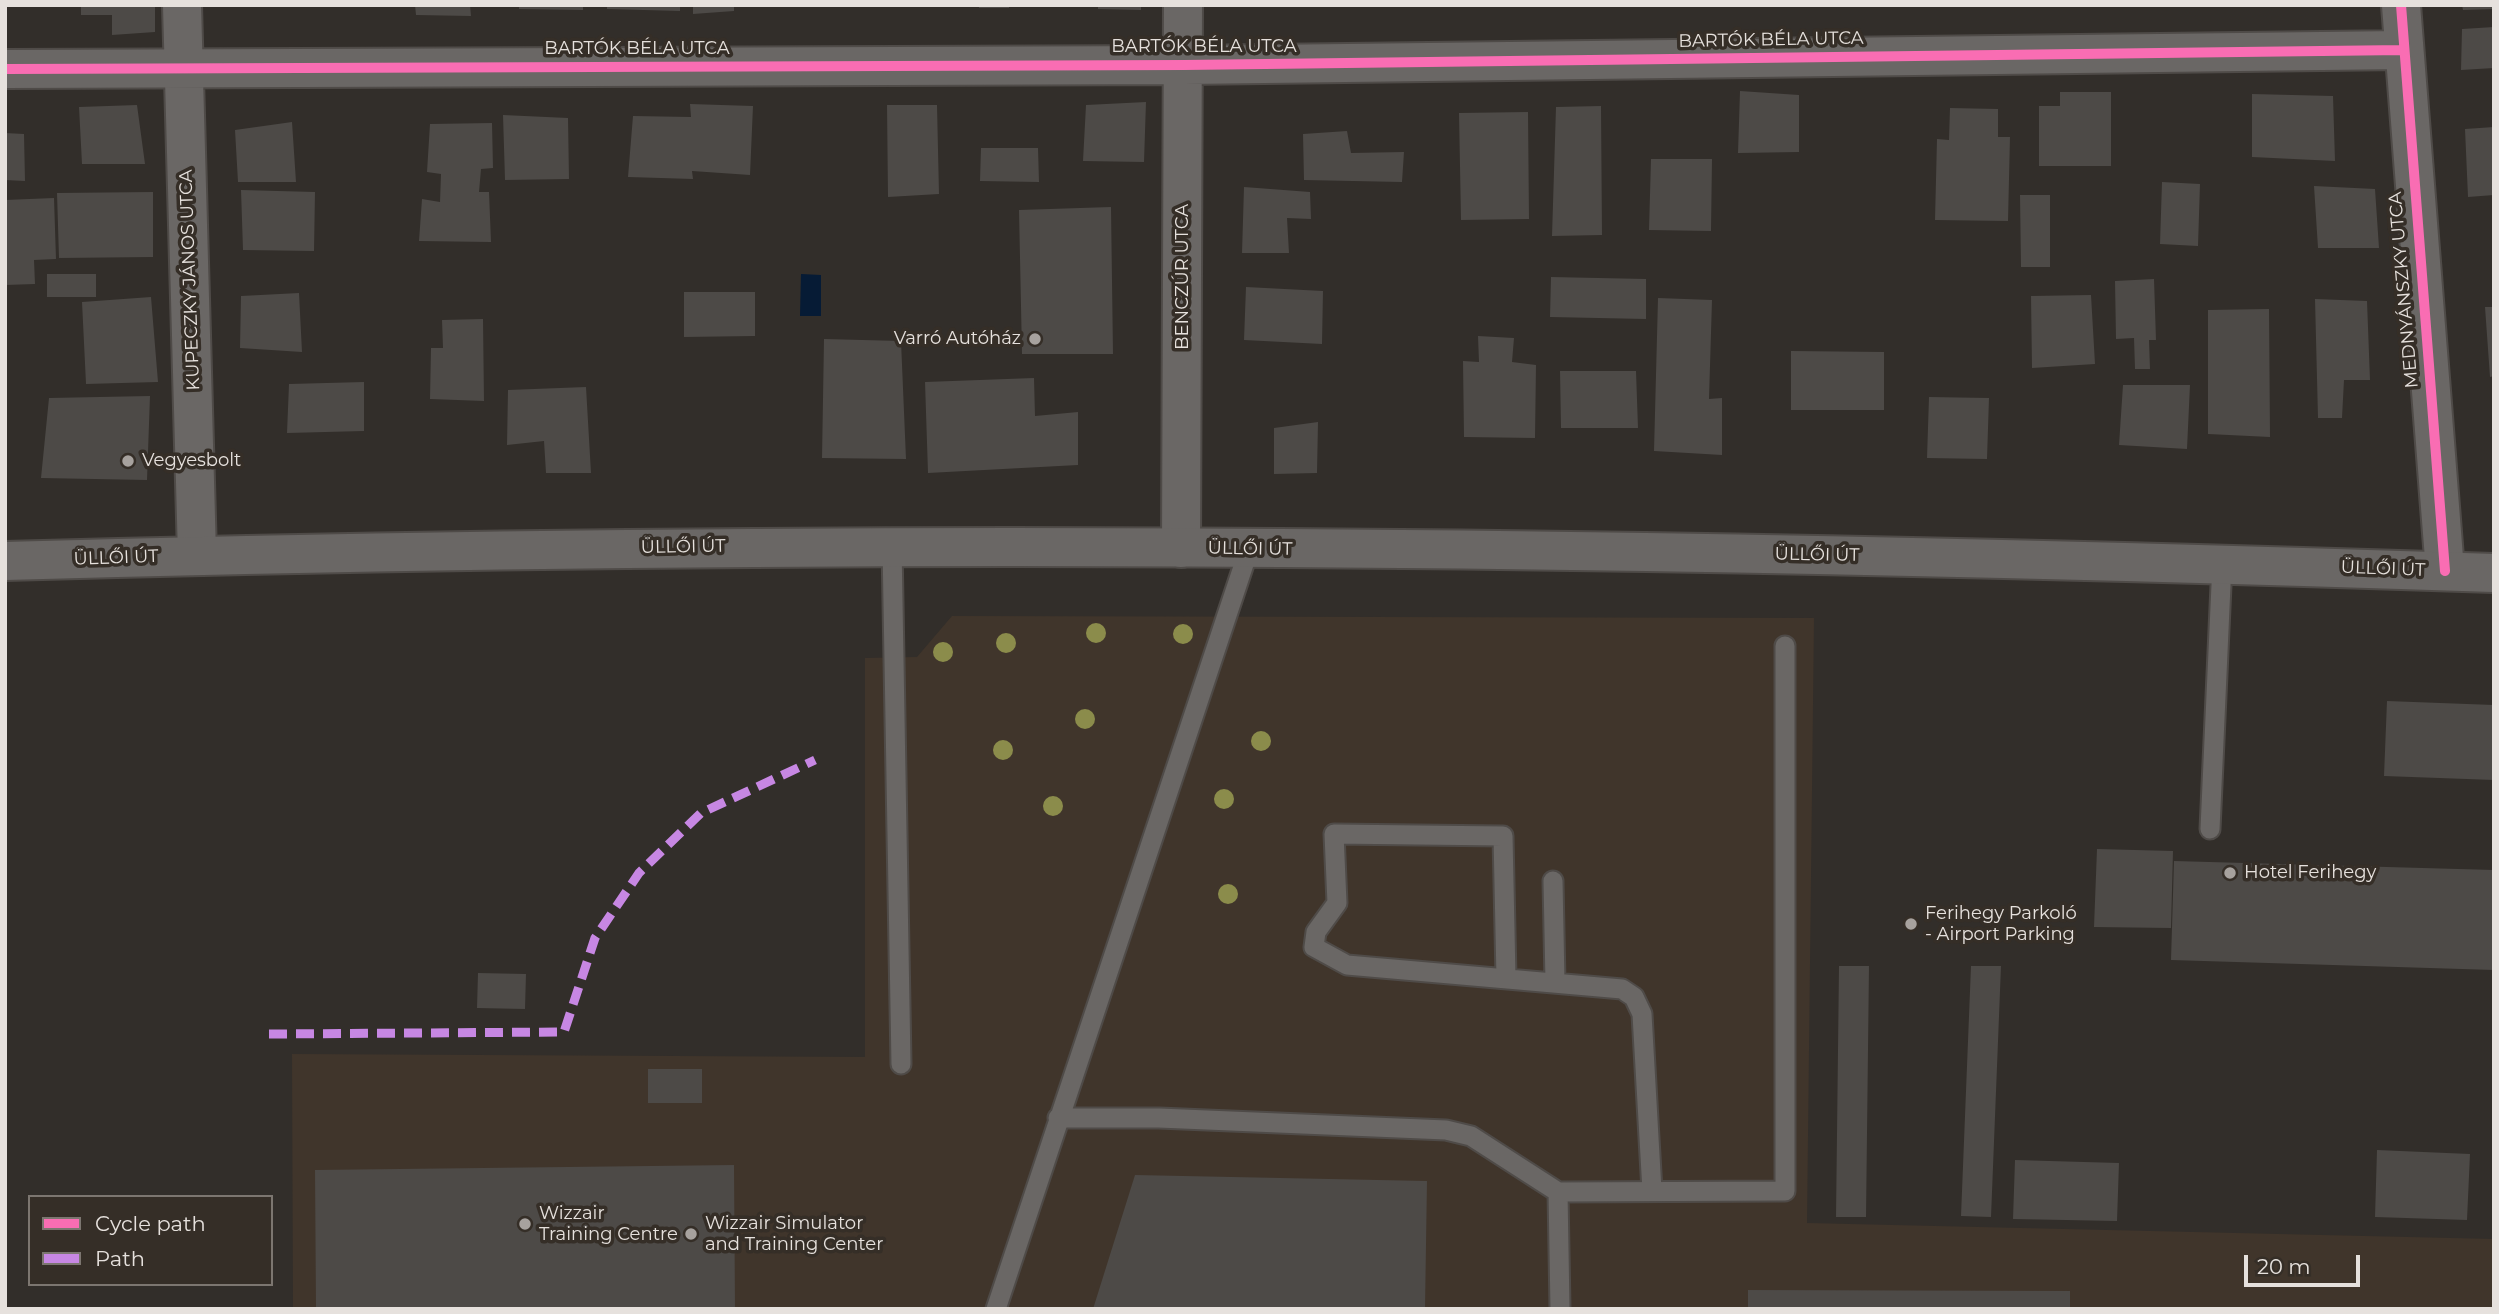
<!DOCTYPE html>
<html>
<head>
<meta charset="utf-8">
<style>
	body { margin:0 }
	#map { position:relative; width:2499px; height:1314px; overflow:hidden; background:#322e2a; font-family:Montserrat,sans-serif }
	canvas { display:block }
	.frame { position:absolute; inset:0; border:7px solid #e6e1dd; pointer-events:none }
	.legend { position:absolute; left:28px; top:1195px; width:245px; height:91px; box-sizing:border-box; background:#352e27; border:2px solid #7c7670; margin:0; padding:9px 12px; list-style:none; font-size:21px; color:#e6e1dd }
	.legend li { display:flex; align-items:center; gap:14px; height:35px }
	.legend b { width:35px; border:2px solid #7c7670 }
	.scale { position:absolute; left:2244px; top:1255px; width:116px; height:32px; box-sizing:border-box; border:4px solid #e6e1dd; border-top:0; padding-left:9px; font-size:21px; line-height:24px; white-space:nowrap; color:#e6e1dd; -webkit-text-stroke:5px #352e27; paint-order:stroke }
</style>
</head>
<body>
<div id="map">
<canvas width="2499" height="1314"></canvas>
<div class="frame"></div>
<ul class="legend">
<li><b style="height:9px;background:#f96db3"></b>Cycle path</li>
<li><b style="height:9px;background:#c787e3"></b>Path</li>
</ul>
<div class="scale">20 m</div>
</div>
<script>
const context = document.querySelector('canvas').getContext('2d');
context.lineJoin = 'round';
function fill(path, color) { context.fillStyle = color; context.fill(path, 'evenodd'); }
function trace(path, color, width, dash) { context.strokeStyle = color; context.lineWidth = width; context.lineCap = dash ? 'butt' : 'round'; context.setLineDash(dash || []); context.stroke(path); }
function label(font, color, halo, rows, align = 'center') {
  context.font = font + ' Montserrat,sans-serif'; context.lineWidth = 7; context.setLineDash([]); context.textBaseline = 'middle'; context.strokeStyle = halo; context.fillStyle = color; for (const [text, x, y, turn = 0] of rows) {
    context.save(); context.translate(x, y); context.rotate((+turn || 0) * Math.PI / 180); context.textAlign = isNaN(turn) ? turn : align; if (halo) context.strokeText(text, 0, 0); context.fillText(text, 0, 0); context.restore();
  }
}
const built = new Path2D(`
	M952,616L1814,618L1807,1223L2494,1239V1309H293L292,1054L865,1057V658L917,657Z`);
const water = new Path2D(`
	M801,274L821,275V316H800Z`);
const building = new Path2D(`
	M81,5H155V32L112,35V15H81Z
	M415,5H470L471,16L416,15Z
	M519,5H583V10L519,9Z
	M607,5H680V11L607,9Z
	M693,5H734V11L693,14Z
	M979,5H1009V8H979Z
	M1098,5H1141V10L1098,9Z
	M2462,5H2494V9L2463,10Z
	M2494,27V68L2461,70L2462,29Z
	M1740,91L1799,95V152L1738,153Z
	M2060,92H2111V166H2039V106H2060Z
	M2252,94L2333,96L2335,161L2252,157Z
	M1146,102L1144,162L1083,161L1086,105Z
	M690,104L753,106L750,175L692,171L693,179L628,177L633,116L691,117Z
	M137,105L145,164H82L79,107Z
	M887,105H937L939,194L888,197Z
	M1601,106L1602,235L1552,236L1556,107Z
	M1950,108L1998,109V137H2010L2008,221L1935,220L1937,139L1949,140Z
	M1528,112L1529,219L1461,220L1459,113Z
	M503,115L568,118L569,179L505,180Z
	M292,122L296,182H238L235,130Z
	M492,123L493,168L481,169L479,192H489L491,242L419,241L422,199L440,202L441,174L427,172L430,124Z
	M2494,127V195L2468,197L2465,129Z
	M1347,131L1351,153L1404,152L1402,182L1304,180L1303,134Z
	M5,133L24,134L25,181L5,180Z
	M981,148H1038L1039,182L980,181Z
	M1651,159H1712L1711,231L1649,230Z
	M2162,182L2200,184L2198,246L2160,244Z
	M2314,186L2375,189L2379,248H2318Z
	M1244,187L1310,192L1311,219L1287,218L1289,253H1242Z
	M241,190L315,192L314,251L243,250Z
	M153,192V257L59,258L57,193Z
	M2020,195H2050V267H2021Z
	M54,198L56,259L34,260L35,284L5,285V200Z
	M1111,207L1113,354H1022L1019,210Z
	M47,274H96V297H47Z
	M1551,277L1646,279V319L1550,317Z
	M2154,279L2156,340H2149L2150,369H2135L2134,338L2116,339L2115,281Z
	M1246,287L1323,291L1322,344L1244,340Z
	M684,292H755V336L684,337Z
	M299,293L302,352L240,348L241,296Z
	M2091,295L2095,364L2032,368L2031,296Z
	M151,297L158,382L86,384L82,302Z
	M1658,298L1712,300L1709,399L1722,398V455L1654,451Z
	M2315,299L2367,301L2370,380H2344L2342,418H2318Z
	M2485,307H2494V376L2490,377Z
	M2269,309L2270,437L2208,434V310Z
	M483,319L484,401L430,399L431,348H443L442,320Z
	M1478,336L1514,338L1512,362L1536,365L1535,438L1464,437L1463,361L1479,362Z
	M824,339L901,341L906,459L822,458Z
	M1791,351L1884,352V410H1791Z
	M1560,371H1636L1638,428H1561Z
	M1034,378L1035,416L1078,412V465L928,473L925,382Z
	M364,382V431L287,433L289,384Z
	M2123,385H2190L2187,449L2119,445Z
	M586,387L591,473H546L544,441L507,445L508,390Z
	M150,396L147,480L41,478L49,398Z
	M1929,397L1989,398L1987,459L1927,458Z
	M1318,422L1317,473L1274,474V428Z
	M2387,701L2494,705V780L2384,776Z
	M2097,849L2173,851L2171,928L2094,927Z
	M2174,861L2494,870V970L2171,960Z
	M1839,966H1869L1866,1217H1836Z
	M1971,966H2001L1991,1217L1961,1216Z
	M478,973L526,974L525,1009L477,1008Z
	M648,1069H702V1103H648Z
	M2377,1150L2470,1154L2467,1220L2375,1217Z
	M2015,1160L2119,1163L2117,1221L2013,1219Z
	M734,1165L735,1309H316L315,1170Z
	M1135,1175L1427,1181L1425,1309H1093Z
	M1748,1290L2070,1291V1309H1748Z`);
const service = new Path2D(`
	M892,545L901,1064
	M2210,829L2222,563
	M1553,881L1555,982
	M1506,978L1503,836L1334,834L1337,903L1316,932L1314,947L1347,965L1622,989L1634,997L1642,1014L1652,1191
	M1058,1118H1159L1446,1130L1471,1136L1558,1192L1560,1309
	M1558,1192L1785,1191V646
	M996,1309L1249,549`);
const minor = new Path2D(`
	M182,5L197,555
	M2401,5L2445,571
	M5,69L1184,65L2403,50
	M1181,548L1183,5`);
const secondary = new Path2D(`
	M5,561C835,537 1665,545 2494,573`);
const quiet = new Path2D(`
	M269,1034L564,1032L595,938L639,873L701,813L815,760`);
const cycleway = new Path2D(`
	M2401,5L2445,571
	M5,69L1184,65L2403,50`);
const trees = [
	[1096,633],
	[1183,634],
	[1006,643],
	[943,652],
	[1085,719],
	[1261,741],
	[1003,750],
	[1224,799],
	[1053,806],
	[1228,894]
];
const markers = [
	[1035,339,7,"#a7a29e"],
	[128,461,7,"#a7a29e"],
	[2230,873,7,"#a7a29e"],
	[1911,924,7,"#a7a29e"],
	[525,1224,7,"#a7a29e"],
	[691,1234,7,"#a7a29e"]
];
const streetNames = [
	["BARTÓK BÉLA UTCA",1771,40,-1],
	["BARTÓK BÉLA UTCA",1204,47],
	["BARTÓK BÉLA UTCA",637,49],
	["BENCZÚR UTCA",1183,277,-90],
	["KUPECZKY JÁNOS UTCA",190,280,-92],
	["MEDNYÁNSZKY UTCA",2404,290,-95],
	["ÜLLŐI ÚT",683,547,-1],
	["ÜLLŐI ÚT",1250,549,1],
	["ÜLLŐI ÚT",1817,555,1],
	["ÜLLŐI ÚT",116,558,-2],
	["ÜLLŐI ÚT",2383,569,2]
];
const poiNames = [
	["Varró Autóház",1021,339,"right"],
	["Vegyesbolt",142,461],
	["Hotel Ferihegy",2244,873],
	["Ferihegy Parkoló",1925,914],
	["- Airport Parking",1925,935],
	["Wizzair",539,1214],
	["Training Centre",539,1235],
	["Wizzair Simulator",705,1224],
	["and Training Center",705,1245]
];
fill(built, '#40352b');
fill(water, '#061b35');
fill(building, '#4d4a47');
trace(service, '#4f4b48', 23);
trace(minor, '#4f4b48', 42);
trace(secondary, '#4f4b48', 42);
trace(service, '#6a6765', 19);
trace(minor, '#6a6765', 38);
trace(secondary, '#6a6765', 38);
trace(quiet, '#c787e3', 9, [18, 9]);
trace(cycleway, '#f96db3', 10);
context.fillStyle = '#8b8c4b';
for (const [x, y] of trees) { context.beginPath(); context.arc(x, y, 10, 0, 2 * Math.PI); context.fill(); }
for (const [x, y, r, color] of markers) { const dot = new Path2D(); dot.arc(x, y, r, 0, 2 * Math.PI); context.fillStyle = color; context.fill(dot); trace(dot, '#352e27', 2.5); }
label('18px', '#e6e1dd', '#352e27', streetNames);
label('18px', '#e6e1dd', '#352e27', poiNames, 'left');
</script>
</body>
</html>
